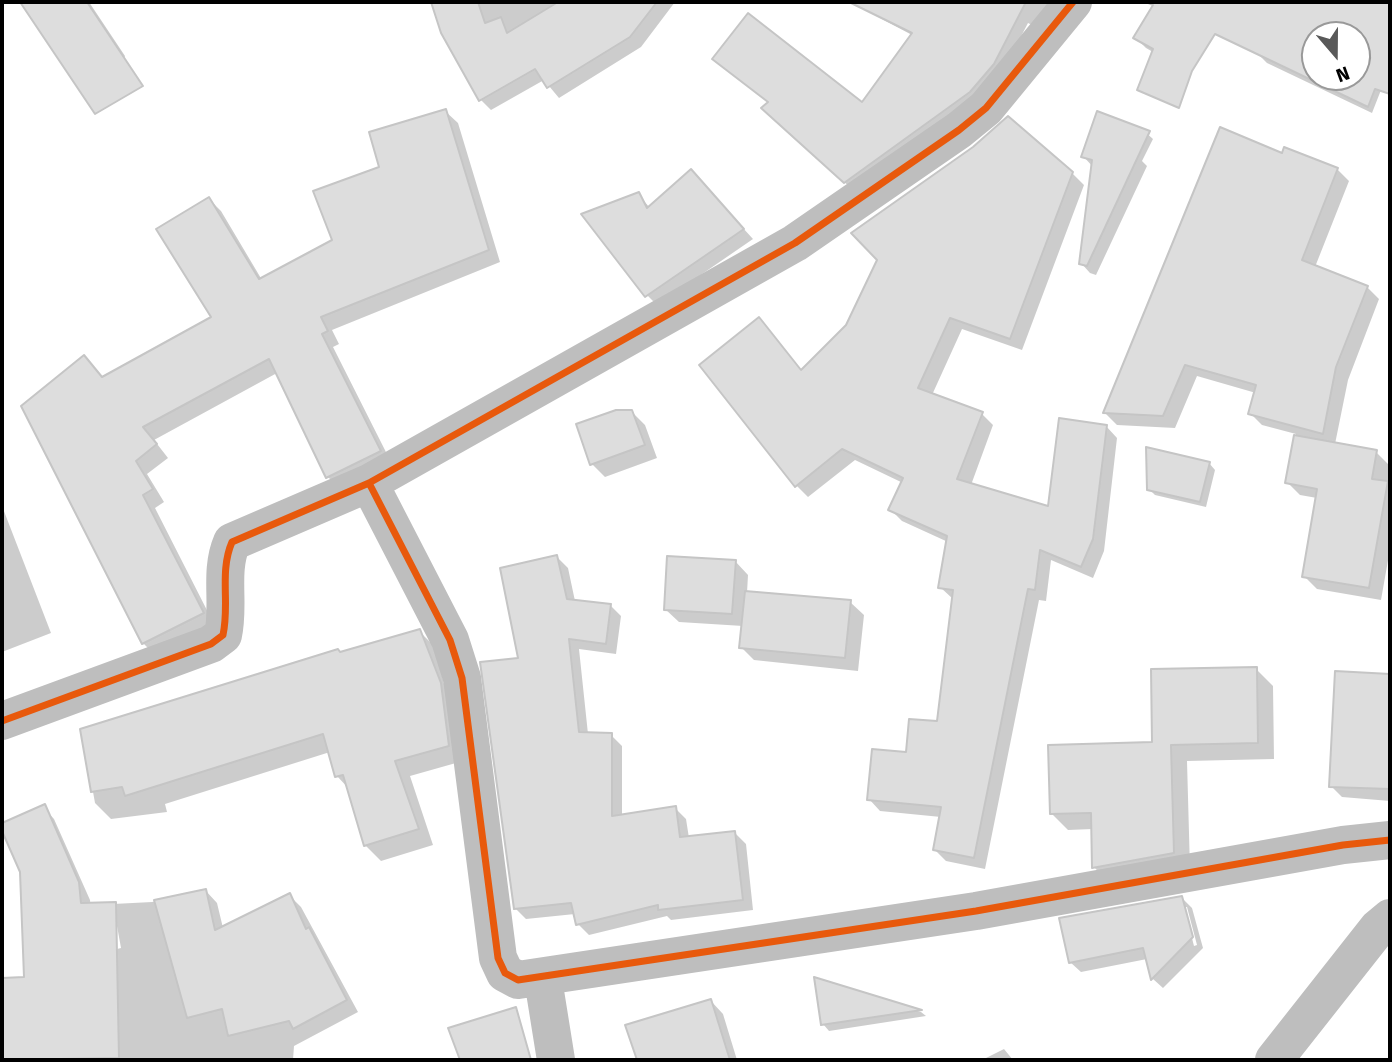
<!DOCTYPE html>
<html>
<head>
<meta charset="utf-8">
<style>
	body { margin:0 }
	#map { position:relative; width:1392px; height:1062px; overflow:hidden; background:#fff; font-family:"Fira Sans",sans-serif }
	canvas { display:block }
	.frame { position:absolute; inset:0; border:4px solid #000; pointer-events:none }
	.north { position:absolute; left:1301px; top:21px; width:70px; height:70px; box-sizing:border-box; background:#fff; border:2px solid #999; border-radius:50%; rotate:160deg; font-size:19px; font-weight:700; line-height:28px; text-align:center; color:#000 }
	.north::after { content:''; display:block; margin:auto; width:24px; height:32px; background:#595959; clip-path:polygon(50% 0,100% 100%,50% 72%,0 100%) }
</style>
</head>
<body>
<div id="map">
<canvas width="1392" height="1062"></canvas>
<div class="frame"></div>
<div class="north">N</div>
</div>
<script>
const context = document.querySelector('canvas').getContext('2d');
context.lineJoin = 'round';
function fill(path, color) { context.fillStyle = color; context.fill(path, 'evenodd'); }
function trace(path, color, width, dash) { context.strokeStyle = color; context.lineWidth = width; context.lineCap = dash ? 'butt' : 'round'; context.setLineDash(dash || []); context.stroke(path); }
const shadow = new Path2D(`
	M22,2H89L125,56L98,111Z
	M433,2H558L561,11L567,2H675L641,47L559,98L544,80L491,110L481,100L442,32Z
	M850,2H1059L1038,28L1028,23L1002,73L853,190L772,116L769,103L862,104L912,35Z
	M1157,2H1218L1186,71L1146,48L1136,38Z
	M1284,2H1390V67L1372,113L1267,63L1258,54ZM1315,35H1357V77H1315Z
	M445,111L458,123L500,262L332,330L339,344L333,347L392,464L340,489L328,477L277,373L154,440L168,458L147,474L164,502L155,508L215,626L155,655L143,643L84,357L103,378L214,318L209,199L221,211L262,280L334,241L381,168Z
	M1143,130L1153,139L1142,161L1147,166L1096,275L1090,273L1081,263L1093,167L1083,156Z
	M1283,155L1337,169L1349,181L1315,267L1367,287L1379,299L1348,380L1335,444L1376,452L1389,465L1390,549L1381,600L1317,589L1304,576L1317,498L1300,495L1287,482L1296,434L1262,425L1250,413L1256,393L1197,376L1175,428L1117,425L1105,413Z
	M1072,173L1084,185L1022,350L962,329L932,395L982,414L993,425L971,485L1050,508L1106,426L1117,438L1104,551L1093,578L1051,560L1046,601L1039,600L985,869L946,861L935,850L941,817L880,811L869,799L938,723L953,599L940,587L948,542L902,521L890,509L903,483L855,460L808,497L796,485L759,319L802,371Z
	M701,182L753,239L657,305L647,295L638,194L650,208Z
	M631,411L645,425L657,458L605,477L592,464Z
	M1209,463L1215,470L1206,507L1155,495L1149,489Z
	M2,506L51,633L2,652Z
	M557,557L568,568L575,601L610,605L621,616L616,654L579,649L588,734L611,735L622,746V816L675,808L686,819L689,838L735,833L746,844L753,910L671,920L667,916L589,935L578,924L575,914L526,919L515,908L520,659Z
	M735,561L748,575L747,593L850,602L864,615L858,671L754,660L741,647L743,626L679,622L665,609Z
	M419,631L435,647L463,761L410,776L433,845L381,861L365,845L349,789L337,776L330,752L165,804L167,812L111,819L95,803L82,730Z
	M1256,669L1273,686L1274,759L1187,761L1190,869L1110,884L1094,867L1093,829L1068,830L1051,813Z
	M1336,673L1390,676V801L1342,797L1331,786Z
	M43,807L54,819L90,900L91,910L113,950L121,948L113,904L152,902L206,891L217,903L223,928L289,895L301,907L358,1012L294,1046L293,1060H2V980L26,979L21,872L2,825Z
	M1182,898L1192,908L1203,948L1163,988L1153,979L1147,959L1081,972L1070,962ZM1184,907H1187L1197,945L1194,946Z
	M816,980L921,1012L926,1016L829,1031L823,1024Z
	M711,1001L723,1014L737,1060H639L628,1026Z
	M1004,1049L1013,1060H982Z`);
const building = new Path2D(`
	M20,2H87L143,86L95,114Z
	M431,2H478L485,23L501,17L507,33L558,2H657L630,37L547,88L535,69L479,101L441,33Z
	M849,2H1026L994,64L970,92L844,183L761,108L768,102L712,59L748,13L862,102L912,33Z
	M1146,2H1390V94L1375,89L1368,107L1215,34L1192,71L1179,108L1137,90L1153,49L1133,38L1153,5ZM1315,35H1357V77H1315Z
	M446,109L489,250L321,317L328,331L322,334L381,451L326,478L269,359L143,427L157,444L136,461L153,489L143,495L204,613L142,644L21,406L84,355L102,377L211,317L156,229L209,197L259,279L332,240L313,191L379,167L369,132Z
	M1097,111L1150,131L1087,266L1079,264L1092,160L1081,157Z
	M1008,116L1073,172L1010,339L950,318L918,388L983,412L957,479L1048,506L1059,418L1107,425L1093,539L1081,567L1040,550L1035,590L1028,589L974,858L933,850L941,807L867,800L872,749L906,752L909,719L937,721L953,590L938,588L947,536L888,510L903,478L842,449L795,487L699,365L759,317L801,370L846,325L877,260L851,233L973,147Z
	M1220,127L1282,153L1284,147L1338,168L1302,260L1368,286L1336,367L1323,434L1248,414L1256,385L1185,365L1163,416L1103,413Z
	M691,169L744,229L645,297L581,214L639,192L647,208Z
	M616,410H632L645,445L590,465L576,424Z
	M1294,435L1377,450L1372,479L1388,481L1369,588L1302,577L1317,489L1285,483Z
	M1146,447L1210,462L1200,502L1147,490Z
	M557,555L567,599L611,604L606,644L569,639L579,732L612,733V816L676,806L680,837L735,831L743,900L658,910V905L576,925L571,903L514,909L480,662L518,658L500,568Z
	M667,556L736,560L732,614L664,610Z
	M745,591L851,600L845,658L739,648Z
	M420,629L441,683L449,746L395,761L419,829L364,846L343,775L335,777L323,734L125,796L122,787L91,792L80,729L338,649L340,652Z
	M1257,667L1258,743L1171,745L1174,853L1092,868L1091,813L1050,814L1048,745L1152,742L1151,669Z
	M1335,671L1390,674V789L1329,787Z
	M45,804L79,882L81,903L116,902L119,1058L2,1060V978L24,977L20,872L2,831V823Z
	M206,889L215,930L290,893L306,929L309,927L347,1000L293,1029L289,1021L228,1036L222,1009L187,1018L154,900Z
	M1182,896L1193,937L1151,980L1143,948L1069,963L1059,918Z
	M814,977L922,1010L821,1025Z
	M711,999L730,1060H637L625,1025Z
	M516,1007L531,1060H460L448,1028Z`);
const street = new Path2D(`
	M369,483L450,640L462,678L498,958L505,973L518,980L976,911L1343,845L1390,840
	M2,721L211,644L223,635C230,604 219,572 232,542L369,483L795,243L959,130L986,108L1073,2
	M543,979L556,1060
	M1274,1060L1378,928L1390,918`);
const cycleway = new Path2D(`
	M369,483L450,640L462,678L498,958L505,973L518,980L976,911L1343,845L1390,840
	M2,721L211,644L223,635C230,604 219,572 232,542L369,483L795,243L959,130L986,108L1073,2`);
fill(shadow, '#0003');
fill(building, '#ddd');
trace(building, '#c5c5c5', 2);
trace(street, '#bebebe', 38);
trace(cycleway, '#e8590c', 7);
</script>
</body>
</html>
